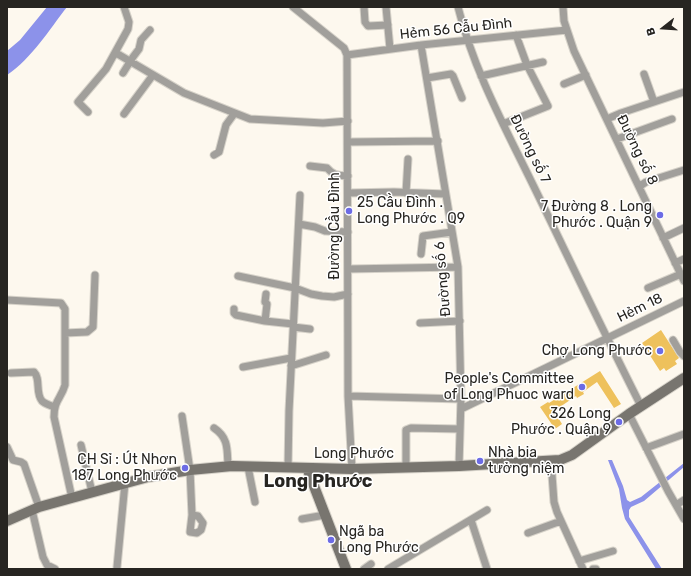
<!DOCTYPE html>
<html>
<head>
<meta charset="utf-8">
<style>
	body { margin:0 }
	#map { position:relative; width:691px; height:576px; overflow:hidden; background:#fdf8ee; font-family:Rubik,sans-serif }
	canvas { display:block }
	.frame { position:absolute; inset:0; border:8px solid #272521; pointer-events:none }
	.north { position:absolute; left:643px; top:8px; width:40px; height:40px; -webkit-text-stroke:3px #fff; paint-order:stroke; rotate:253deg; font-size:11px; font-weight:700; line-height:16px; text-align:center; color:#272521 }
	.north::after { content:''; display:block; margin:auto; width:14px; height:18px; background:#272521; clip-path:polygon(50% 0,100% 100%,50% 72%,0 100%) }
</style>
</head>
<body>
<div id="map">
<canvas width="691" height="576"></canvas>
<div class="frame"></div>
<div class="north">B</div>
</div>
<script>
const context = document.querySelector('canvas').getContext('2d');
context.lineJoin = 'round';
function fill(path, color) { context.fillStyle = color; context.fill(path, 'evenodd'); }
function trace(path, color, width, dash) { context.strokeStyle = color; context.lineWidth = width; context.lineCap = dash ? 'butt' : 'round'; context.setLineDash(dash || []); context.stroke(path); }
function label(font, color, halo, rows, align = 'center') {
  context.font = font + ' Rubik,sans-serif'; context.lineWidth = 3; context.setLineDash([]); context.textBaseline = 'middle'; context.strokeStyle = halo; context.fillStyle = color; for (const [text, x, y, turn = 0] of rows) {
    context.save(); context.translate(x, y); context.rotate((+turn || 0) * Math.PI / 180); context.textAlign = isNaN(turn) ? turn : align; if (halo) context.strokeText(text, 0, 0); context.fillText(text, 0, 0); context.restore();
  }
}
const water = new Path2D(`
	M47,7H67C49,30 32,58 7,75V51L20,40Z
	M608,460H612L623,486L627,500L630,502L641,497L684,463V467L644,501L631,507L629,510V517L662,569H656L625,519L622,508L619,489Z`);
const building = new Path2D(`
	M661,330L679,358L675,361L677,364L666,371L664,368L660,371L642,343Z
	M600,371L621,404L614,408L597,382L583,392L584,394L577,398L576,396L554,411L562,424L555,429L540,407L548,402L549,403Z`);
const street = new Path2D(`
	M293,7L344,48L347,55L348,396L352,469
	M364,7L365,22L368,26L388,25
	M386,7L390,49
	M458,7C474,72 507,131 536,191C571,263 605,335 641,406
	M563,7L564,21L574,51L684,281
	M421,45L458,267L461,399L459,466
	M116,53L184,93L250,119L323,123L348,121
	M347,55L421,45L567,30
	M123,73L133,57L139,49L141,40L150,30
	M644,74L654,102
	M481,76L543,62
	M427,78L451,74L453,76L462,98
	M564,84L586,75
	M88,112L78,102L106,69L128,29L129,22L124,7
	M124,114L153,75
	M607,119L621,113L684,92
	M503,124L548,106L527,65L516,35
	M617,139L672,119
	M348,142L438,141
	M214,155L219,152L226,125L234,114
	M310,166L327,168C334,176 338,175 348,176
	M640,186L646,182L684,170
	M348,193L394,192L445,194
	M406,193L408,159
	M299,224L315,227L325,231L348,232
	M663,238L684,228
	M421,254L423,236L452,232
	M675,263L684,259
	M348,269L458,267
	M238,276L295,288L311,294L322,296L334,297L348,294
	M648,288L681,274
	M7,300L61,303L65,309V385C61,399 54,400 54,417L72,498
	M234,309V313L236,315L265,321L293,324
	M265,321L267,304L265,302L266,294
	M420,323L460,321
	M293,327L310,329
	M65,333L87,332L93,327L95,275
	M673,340L680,352L684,356
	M291,366L326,355
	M243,367L291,358
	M11,373L34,372C41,379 35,393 42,401C45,404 50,405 54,407
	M348,396L461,399
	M461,409L684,301
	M629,414L668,491L684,519
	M182,416L190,470L192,515L190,532L197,533L201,530L203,523L198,516L192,515
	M214,428C229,438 227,450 228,466
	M81,445L92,492
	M7,447L13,460L21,462L24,464L39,507
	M646,448L684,434
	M551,461L554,502L557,512L583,569
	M248,467L255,502
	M288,468L289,411L300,195
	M406,468V430L411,428L460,429
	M676,505L684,500
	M32,510L43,557L47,565L55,569
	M302,519L325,515
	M471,520L487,569
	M528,533L561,521
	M579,561L613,551
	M117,567L125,483
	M364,569L371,564
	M388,569L487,510
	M593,569H596`);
const secondary = new Path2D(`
	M307,468L346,569
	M7,521L39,507L148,477L190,470L232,466L352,469L459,466L560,460L572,455L629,414L684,378`);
const markers = [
	[349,211,4,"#6c6be5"],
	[660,215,4,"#6c6be5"],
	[660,351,4,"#6c6be5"],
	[582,387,4,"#6c6be5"],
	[619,422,4,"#6c6be5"],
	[480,461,4,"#6c6be5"],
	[185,468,4,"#6c6be5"],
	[331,540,4,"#6c6be5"]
];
const streetNames = [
	["Hẻm 56 Cẫu Đình",456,29,-6],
	["Đường số 7",530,149,64],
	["Đường số 8",637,150,64],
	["Đường Cầu Đình",335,226,-90],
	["Đường số 6",443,279,-95],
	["Hẻm 18",640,308,-26],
	["Long Phước",354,454]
];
const poiNames = [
	["25 Cầu Đình .",357,203,"left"],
	["Long Phước . Q9",357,219,"left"],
	["7 Đường 8 . Long",652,207],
	["Phước . Quận 9",652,223],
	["Chợ Long Phước",652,351],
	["People's Committee",574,379],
	["of Long Phuoc ward",574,395],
	["326 Long",611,414],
	["Phước . Quận 9",611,430],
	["Nhà bia",488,453,"left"],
	["tưởng niệm",488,469,"left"],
	["CH Sỉ : Út Nhơn",177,460],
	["187 Long Phước",177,476],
	["Ngã ba",339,532,"left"],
	["Long Phước",339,548,"left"]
];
const districtNames = [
	["Long Phước",318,482]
];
fill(water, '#8c92ea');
fill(building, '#eec15c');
trace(street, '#d6d2c9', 9);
trace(secondary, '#d6d2c9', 12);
trace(street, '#a19f9b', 7);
trace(secondary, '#78756f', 10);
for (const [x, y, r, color] of markers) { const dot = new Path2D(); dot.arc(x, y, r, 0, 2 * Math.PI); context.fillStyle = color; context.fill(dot); trace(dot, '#fff', 1.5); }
label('14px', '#272521', '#fff', streetNames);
label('14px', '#272521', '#fff', poiNames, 'right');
label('bold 18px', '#272521', '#fff', districtNames);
</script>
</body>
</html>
